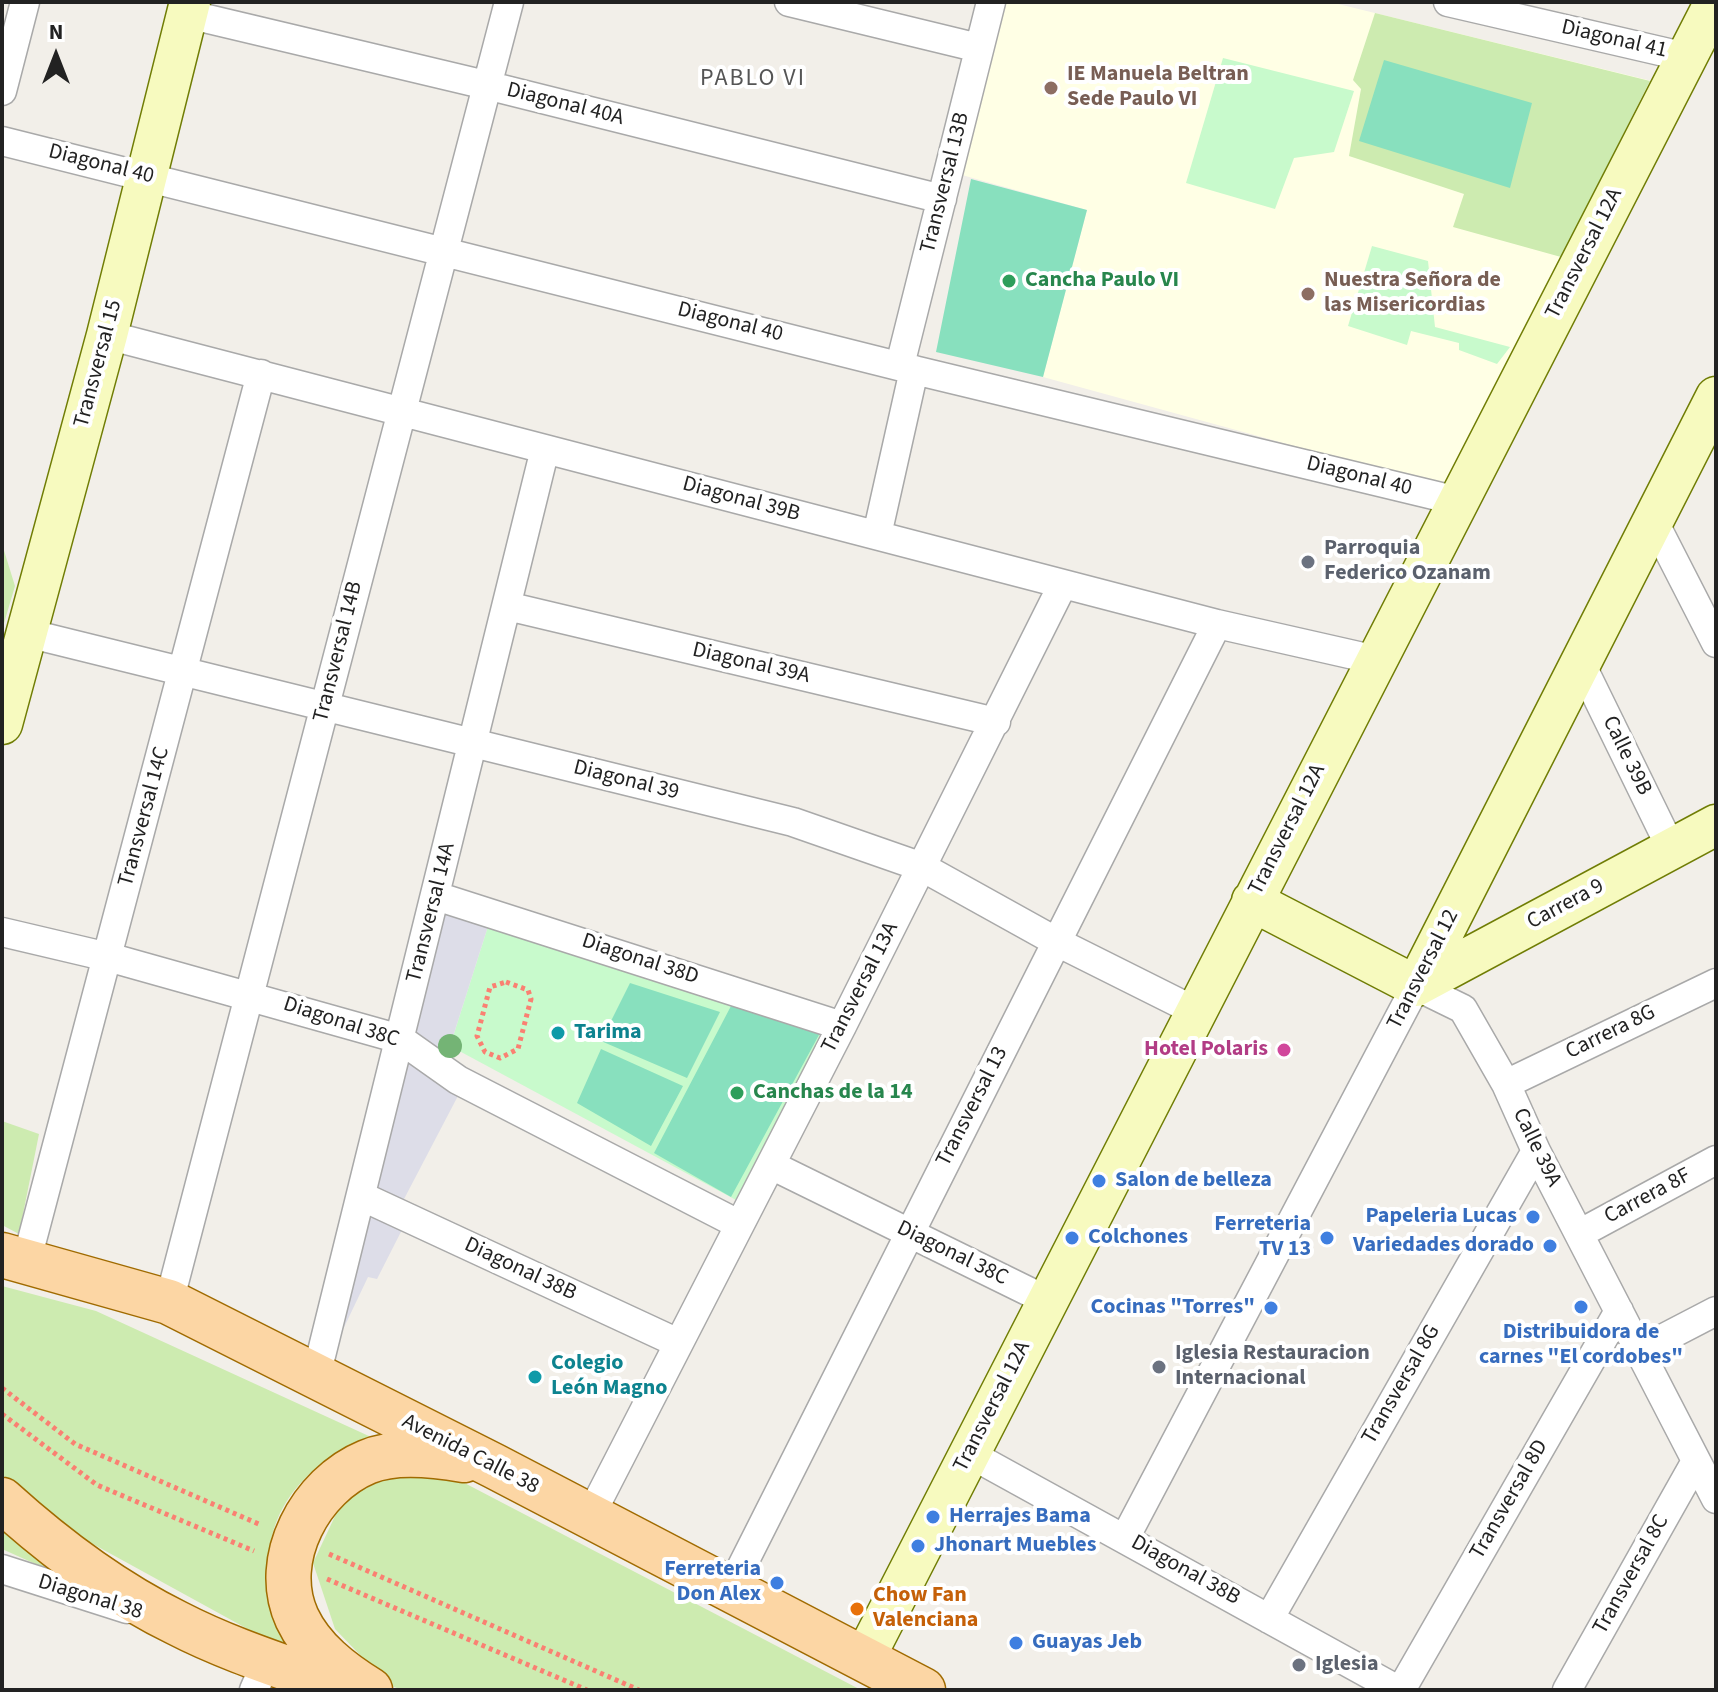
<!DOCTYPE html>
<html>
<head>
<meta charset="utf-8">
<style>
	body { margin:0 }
	#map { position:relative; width:1718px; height:1692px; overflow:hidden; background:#f2efe9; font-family:"Source Sans 3",sans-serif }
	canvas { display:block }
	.frame { position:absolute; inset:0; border:4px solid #222; pointer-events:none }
	.north { position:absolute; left:16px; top:16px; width:80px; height:80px; -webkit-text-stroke:6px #fff; paint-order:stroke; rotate:0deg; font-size:22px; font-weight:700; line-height:32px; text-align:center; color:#222 }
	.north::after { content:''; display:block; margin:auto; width:28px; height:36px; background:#222; clip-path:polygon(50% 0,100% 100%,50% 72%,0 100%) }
</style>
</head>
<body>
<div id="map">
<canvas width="1718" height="1692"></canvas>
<div class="frame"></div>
<div class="north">N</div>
</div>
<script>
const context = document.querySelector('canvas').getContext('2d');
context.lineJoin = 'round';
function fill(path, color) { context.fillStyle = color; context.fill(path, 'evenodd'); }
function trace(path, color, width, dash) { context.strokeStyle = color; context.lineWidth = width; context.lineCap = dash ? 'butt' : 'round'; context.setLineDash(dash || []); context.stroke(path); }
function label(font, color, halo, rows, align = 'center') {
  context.font = font + ' "Source Sans 3",sans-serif'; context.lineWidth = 8; context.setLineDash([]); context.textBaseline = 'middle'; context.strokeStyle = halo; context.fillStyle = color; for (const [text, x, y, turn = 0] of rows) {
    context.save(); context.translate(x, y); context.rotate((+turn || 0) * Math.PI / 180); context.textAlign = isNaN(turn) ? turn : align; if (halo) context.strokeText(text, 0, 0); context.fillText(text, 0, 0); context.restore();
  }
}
const education = new Path2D(`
	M1004,2H1330L1660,83L1451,489L1043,377L1087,210L962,175Z`);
const grass = new Path2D(`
	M1375,13L1650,81L1561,257L1453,227L1464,194L1349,156L1361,89L1353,80Z
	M2,544L15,586L2,630Z
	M2,1121L39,1134L19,1234L2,1225Z
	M2,1286L96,1311L371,1437C301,1464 255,1519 272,1598C275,1617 288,1637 295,1655L51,1521L2,1474Z
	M392,1476L453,1477L861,1690H402L389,1685L335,1629L313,1563L343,1499Z
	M2,1527L49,1570L2,1549Z`);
const park = new Path2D(`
	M1223,58L1354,91L1334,152L1294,158L1275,209L1186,183Z
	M1372,246L1428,261L1435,327L1510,347L1497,364L1459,350V343L1411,331L1407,345L1348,326Z
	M490,920L827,1031L736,1200L450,1046Z`);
const pitch = new Path2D(`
	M1384,60L1532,103L1510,188L1359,141Z
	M971,179L1087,210L1043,377L936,352Z
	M630,983L720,1012L687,1078L601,1041Z
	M731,1006L820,1033L731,1197L654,1153Z
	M601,1049L683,1086L651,1146L577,1103Z`);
const plaza = new Path2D(`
	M436,896L490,920L450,1046L460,1092L403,1201L408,1218L377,1279L368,1277L338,1340Z`);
const path = new Path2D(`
	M506,982L528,990L531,999L518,1049L500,1058L485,1052L477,1036L490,987Z
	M2,1388L75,1444L261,1525
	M2,1414L97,1485L254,1551
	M329,1554L639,1690
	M327,1579L587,1690`);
const street = new Path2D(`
	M789,2L979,48
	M1448,2L1686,57
	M187,14L486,85L942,199
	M2,91L25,2
	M2,141L914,370L1458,501
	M107,335L1217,624L1376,660
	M900,365L991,2
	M1654,522L1716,643
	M877,535L914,370
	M507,606L996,722
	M27,633L793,822L922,867L1057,942L1195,1011
	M1581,664L1671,848
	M436,896L842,1026
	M2,932L108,957L400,1039L458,1080L738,1224
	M1506,1084L1716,983
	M771,1165L1048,1301
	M361,1196L678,1343
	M1579,1234L1716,1160
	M27,1259L261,374
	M169,1302L509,2
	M1639,1351L1716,1311
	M316,1376L545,449
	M970,1454L1398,1690
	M589,1518L842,1026L1063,584
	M1125,1538L1416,986L1463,1009L1506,1084L1536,1151L1716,1499
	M2,1569L127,1609
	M730,1590L1217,624
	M1269,1619L1536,1151
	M254,1690L267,1660
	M1401,1690L1619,1311
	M1567,1690L1696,1461`);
const secondary = new Path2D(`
	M2,724L107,335L190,2
	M1252,901L1416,986
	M1416,986L1716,397
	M1416,986L1716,825
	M864,1659L1715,2`);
const primary = new Path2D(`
	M2,1255L169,1302L494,1466L923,1690
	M2,1500C54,1547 114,1592 177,1623C231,1651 291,1669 348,1690
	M370,1690C341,1672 312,1650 297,1618C270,1559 311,1485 367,1462C395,1450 435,1455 464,1460`);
const trees = [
	[450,1046]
];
const markers = [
	[1051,88,8,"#8d6e63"],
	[1009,281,8,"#2e9e5b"],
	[1308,294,8,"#8d6e63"],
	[1308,562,8,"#6b7280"],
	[558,1033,8,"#0f9aa8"],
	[1284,1050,8,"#d1479c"],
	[737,1093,8,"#2e9e5b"],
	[1099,1181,8,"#3f7fe0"],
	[1533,1217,8,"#3f7fe0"],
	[1072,1238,8,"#3f7fe0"],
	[1327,1238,8,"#3f7fe0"],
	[1550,1246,8,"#3f7fe0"],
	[1581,1307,8,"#3f7fe0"],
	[1271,1308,8,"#3f7fe0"],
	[1159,1367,8,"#6b7280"],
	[535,1377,8,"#0f9aa8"],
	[933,1517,8,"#3f7fe0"],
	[918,1546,8,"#3f7fe0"],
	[777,1583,8,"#3f7fe0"],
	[857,1609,8,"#e8710a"],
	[1016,1643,8,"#3f7fe0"],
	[1299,1665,8,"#6b7280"]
];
const streetNames = [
	["Diagonal 41",1614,40,13],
	["Diagonal 40A",565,105,14],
	["Diagonal 40",101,165,14],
	["Transversal 13B",946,183,-76],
	["Transversal 12A",1585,254,-63],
	["Diagonal 40",730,323,14],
	["Transversal 15",99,364,-75],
	["Diagonal 40",1359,477,14],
	["Diagonal 39B",741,500,15],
	["Transversal 14B",339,652,-76],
	["Diagonal 39A",751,664,13],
	["Calle 39B",1626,756,64],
	["Diagonal 39",626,781,14],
	["Transversal 14C",145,817,-75],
	["Transversal 12A",1288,830,-63],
	["Carrera 9",1566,905,-28],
	["Transversal 14A",432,913,-76],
	["Diagonal 38D",640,960,18],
	["Transversal 12",1424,970,-63],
	["Transversal 13A",861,988,-63],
	["Diagonal 38C",341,1023,18],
	["Carrera 8G",1611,1033,-26],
	["Transversal 13",973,1107,-63],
	["Calle 39A",1536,1148,64],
	["Carrera 8F",1648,1197,-28],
	["Diagonal 38C",952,1254,26],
	["Diagonal 38B",520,1270,25],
	["Transversal 8G",1402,1385,-60],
	["Transversal 12A",993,1407,-63],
	["Avenida Calle 38",470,1455,27],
	["Transversal 8D",1510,1500,-60],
	["Diagonal 38B",1185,1571,29],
	["Transversal 8C",1632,1575,-61],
	["Diagonal 38",90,1598,17]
];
const educationNames = [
	["IE Manuela Beltran",1067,75],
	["Sede Paulo VI",1067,100],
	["Nuestra Señora de",1324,281],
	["las Misericordias",1324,306]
];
const leisureNames = [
	["Cancha Paulo VI",1025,281],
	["Canchas de la 14",753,1093]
];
const worshipNames = [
	["Parroquia",1324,549],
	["Federico Ozanam",1324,574],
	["Iglesia Restauracion",1175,1354],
	["Internacional",1175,1379],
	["Iglesia",1315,1665]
];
const cultureNames = [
	["Tarima",574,1033],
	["Colegio",551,1364],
	["León Magno",551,1389]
];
const hotelNames = [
	["Hotel Polaris",1268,1050]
];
const shopNames = [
	["Salon de belleza",1115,1181],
	["Papeleria Lucas",1517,1217,"right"],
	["Ferreteria",1311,1225,"right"],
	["TV 13",1311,1250,"right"],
	["Colchones",1088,1238],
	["Variedades dorado",1534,1246,"right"],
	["Cocinas \"Torres\"",1255,1308,"right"],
	["Distribuidora de",1581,1333,"center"],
	["carnes \"El cordobes\"",1581,1358,"center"],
	["Herrajes Bama",949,1517],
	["Jhonart Muebles",934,1546],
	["Ferreteria",761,1570,"right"],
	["Don Alex",761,1595,"right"],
	["Guayas Jeb",1032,1643]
];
const foodNames = [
	["Chow Fan",873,1596],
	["Valenciana",873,1621]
];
const neighbourhoodNames = [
	["PABLO VI",753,80]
];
fill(education, '#ffffe5');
fill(grass, '#cdebb0');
fill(park, '#c8facc');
fill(pitch, '#88e0be');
fill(plaza, '#dddde8');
trace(street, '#a9a9a9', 31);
trace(secondary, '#707d05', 43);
trace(primary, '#a06b00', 47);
trace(path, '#fa8072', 5, [4, 4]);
trace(street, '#fff', 28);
trace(secondary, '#f7fabf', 40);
trace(primary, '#fcd6a4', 44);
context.fillStyle = '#74b475';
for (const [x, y] of trees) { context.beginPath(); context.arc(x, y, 12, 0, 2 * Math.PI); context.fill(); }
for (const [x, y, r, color] of markers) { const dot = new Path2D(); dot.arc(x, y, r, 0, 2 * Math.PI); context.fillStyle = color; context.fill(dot); trace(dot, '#fff', 3); }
label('22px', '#222', '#fff', streetNames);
label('bold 22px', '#785e54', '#fff', educationNames, 'left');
label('bold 22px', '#27864d', '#fff', leisureNames, 'left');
label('bold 22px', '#5b616d', '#fff', worshipNames, 'left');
label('bold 22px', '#0d838f', '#fff', cultureNames, 'left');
label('bold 22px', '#b23c85', '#fff', hotelNames, 'right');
label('bold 22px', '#366cbe', '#fff', shopNames, 'left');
label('bold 22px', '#c56008', '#fff', foodNames, 'left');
context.letterSpacing = '2px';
label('24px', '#555', '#fff', neighbourhoodNames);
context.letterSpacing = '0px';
</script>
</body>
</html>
